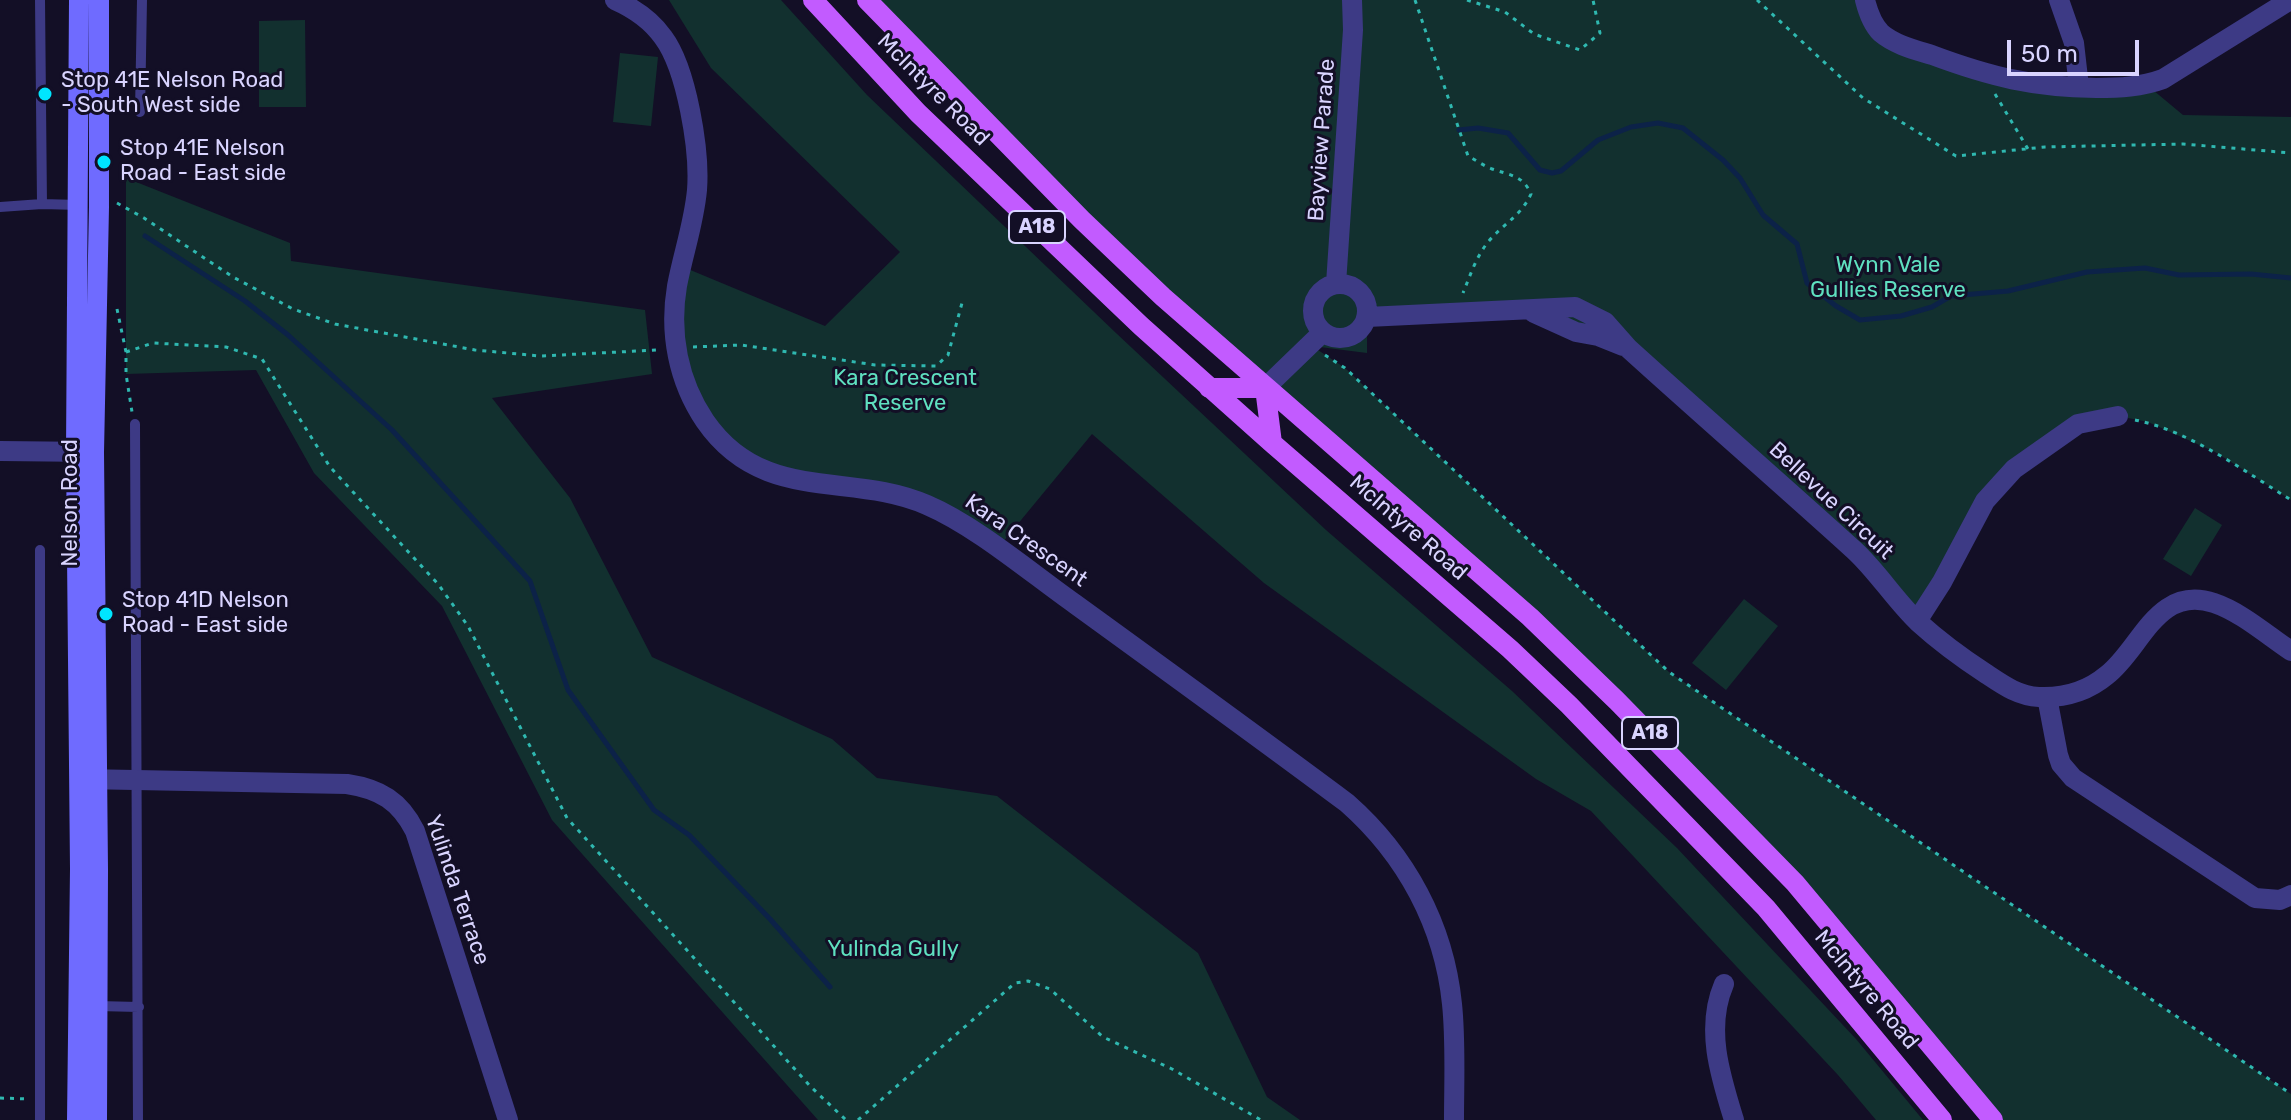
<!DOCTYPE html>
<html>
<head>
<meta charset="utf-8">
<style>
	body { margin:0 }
	#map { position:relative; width:2291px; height:1120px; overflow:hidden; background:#130f26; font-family:Rubik,sans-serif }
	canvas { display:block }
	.scale { position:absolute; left:2007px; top:40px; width:132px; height:36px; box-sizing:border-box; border:4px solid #d9d4ff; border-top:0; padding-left:10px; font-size:24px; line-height:28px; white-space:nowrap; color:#d9d4ff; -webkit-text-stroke:6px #130f26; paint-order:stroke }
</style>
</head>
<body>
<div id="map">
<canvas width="2291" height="1120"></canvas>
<div class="scale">50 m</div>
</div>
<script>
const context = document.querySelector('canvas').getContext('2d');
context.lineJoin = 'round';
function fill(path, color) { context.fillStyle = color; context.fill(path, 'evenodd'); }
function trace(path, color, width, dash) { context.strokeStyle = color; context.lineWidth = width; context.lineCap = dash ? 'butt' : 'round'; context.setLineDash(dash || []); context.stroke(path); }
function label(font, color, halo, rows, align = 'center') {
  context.font = font + ' Rubik,sans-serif'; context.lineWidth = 6; context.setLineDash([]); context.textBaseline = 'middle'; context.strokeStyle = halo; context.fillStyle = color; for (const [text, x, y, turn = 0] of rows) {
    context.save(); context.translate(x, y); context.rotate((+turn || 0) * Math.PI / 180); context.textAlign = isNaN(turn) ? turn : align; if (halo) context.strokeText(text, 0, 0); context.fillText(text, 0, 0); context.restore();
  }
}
const green = new Path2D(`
	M669,0H781L867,95L1116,333L1326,530L1512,691L1677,848L1856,1039L1923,1120H1876L1838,1075L1591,811L1536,779L1264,583L1092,434L998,548L941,512L802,482L719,436L676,350L688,269L825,326L900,252L711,68Z
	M867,0H1865L1874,24L1983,74L2147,85L2183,115L2291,117V500L2215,452L2148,422L2118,416L2078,424L2014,469L1917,621L1628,348L1526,310L1367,317V353L1312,346L1345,368L1669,672L2291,1094V1120H1993L1731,814L1284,403Z
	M305,20L306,107H259V21Z
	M620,53L658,57L651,126L613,122Z
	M126,178L290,243L291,261L645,310L652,374L492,398L570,498L652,657L832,739L877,778L997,796L1198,953L1267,1097L1300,1120H818L552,820L442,606L314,473L256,370L126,374Z
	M2195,508L2222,525L2191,576L2163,559Z
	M1744,599L1778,626L1726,690L1692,663Z`);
const stream = new Path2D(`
	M1459,130L1478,128L1508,133L1540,170L1552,173L1561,171L1598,140L1631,127L1658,123L1683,128L1723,160L1740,178L1763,215L1797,244L1807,283L1836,306L1860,320L1901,316L1932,307L1951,296L2008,291L2087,272L2145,268L2179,275L2251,274L2291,278
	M145,236L245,301L288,335L392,430L530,581L568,690L654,810L689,835L770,919L830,987`);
const path = new Path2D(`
	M1415,0L1468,156C1476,160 1484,166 1492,169C1509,175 1523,175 1531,194C1521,216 1503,224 1488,242C1476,257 1470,276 1463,293
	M1467,0L1505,12L1534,34L1580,50L1600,33L1593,0
	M1757,0L1863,98L1956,156L2045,147L2183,144L2291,153
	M1995,94L2028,149
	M117,203L144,218L233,277L293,309L335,324L475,350L540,356L658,350
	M117,309L126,352V374L132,412
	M693,347L741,345L875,365L936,366L948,355L962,303
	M126,352L153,343L226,347L262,359L330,467L438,584L468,626L567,818L811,1087L846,1120
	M1325,355L1345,368L1669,672L2291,1094
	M2135,420C2190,431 2244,471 2291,500
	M0,1098L28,1099
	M858,1120L1015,983L1028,981L1050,989L1103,1037L1172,1069L1261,1120`);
const lane = new Path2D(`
	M40,0L42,204L79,205
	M140,112L142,0
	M0,207L42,204
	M135,424L138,1120
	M97,1006L139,1007
	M40,1120V550`);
const street = new Path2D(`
	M615,0C633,8 651,20 663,37C687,69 700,151 697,190C694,223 683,254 677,286C669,333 678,381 705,421C763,505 850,471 927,505C976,526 1031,573 1075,604C1166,670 1257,736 1347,803C1406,855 1444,925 1452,1004C1456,1042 1454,1082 1454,1120
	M1865,0C1868,12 1872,24 1881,33C1895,45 1916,50 1932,55C1991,77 2033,87 2096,88C2120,88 2141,87 2163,79L2290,0
	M2059,0L2074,43L2079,87
	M1313 311a27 27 0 1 1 54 0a27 27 0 1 1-54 0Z
	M1336,284L1353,30L1352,0
	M1534,313L1576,332L1598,336L1623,346
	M1367,317L1575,307L1605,322L1628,348C1703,416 1779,482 1854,550C1877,571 1895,600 1918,622C1939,641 1962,658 1985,673C2003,685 2018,696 2039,697C2064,698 2088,691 2107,675C2141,649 2157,584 2214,603C2241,612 2267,635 2291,651
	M1265,388L1323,332
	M0,451L94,452
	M1917,621L1942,582L1985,501L2014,469L2078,424L2118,416
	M2047,697L2058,755L2061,764L2073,778L2255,898L2280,900L2291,895
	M82,779L347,784C380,789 400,801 415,831L508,1120
	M1724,984C1705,1028 1720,1075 1734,1120`);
const secondary = new Path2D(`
	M77,1120L80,869L76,451L79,0
	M97,1120L98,870L94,452L99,207V0`);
const primary = new Path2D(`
	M813,0L918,113L1141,326L1272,443L1510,649L1569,705L1766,908L1942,1120
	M867,0L1082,220L1163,297L1530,617L1617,701L1795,883L1993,1120
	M1209,388H1265
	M1265,388L1272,443`);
const markers = [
	[45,94,8,"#00e5ff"],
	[104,162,8,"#00e5ff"],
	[106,614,8,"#00e5ff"]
];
const shields = [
	[1037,227,56],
	[1650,733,56]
];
const shieldNames = [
	["A18",1037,227],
	["A18",1650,733]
];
const poiNames = [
	["Stop 41E Nelson Road",61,81],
	["- South West side",61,106],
	["Stop 41E Nelson",120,149],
	["Road - East side",120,174],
	["Stop 41D Nelson",122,601],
	["Road - East side",122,626]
];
const streetNames = [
	["McIntyre Road",933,90,45],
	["Bayview Parade",1322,140,-86],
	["Bellevue Circuit",1831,501,43],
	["Nelson Road",71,503,-90],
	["McIntyre Road",1408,528,41],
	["Kara Crescent",1026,541,35],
	["Yulinda Terrace",457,890,71],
	["McIntyre Road",1866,990,50]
];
const parkNames = [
	["Wynn Vale",1888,266],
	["Gullies Reserve",1888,291],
	["Kara Crescent",905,379],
	["Reserve",905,404],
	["Yulinda Gully",893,950]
];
fill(green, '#12302f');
trace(stream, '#0c2248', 5);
trace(path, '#2fb8b0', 3, [4, 6]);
trace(lane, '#3d3a85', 10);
trace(street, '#3d3a85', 20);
trace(secondary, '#6f6bff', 20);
trace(primary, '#c25bff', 20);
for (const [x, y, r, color] of markers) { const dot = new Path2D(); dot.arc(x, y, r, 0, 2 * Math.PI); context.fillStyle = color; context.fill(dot); trace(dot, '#130f26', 3); }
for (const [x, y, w] of shields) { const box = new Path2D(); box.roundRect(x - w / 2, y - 16, w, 32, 6); context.fillStyle = '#130f26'; context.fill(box); trace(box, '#d9d4ff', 2); }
label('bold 20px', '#d9d4ff', null, shieldNames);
label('22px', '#d9d4ff', '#130f26', poiNames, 'left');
label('22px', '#d9d4ff', '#130f26', streetNames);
label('22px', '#5fe0c0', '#130f26', parkNames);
</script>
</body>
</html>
